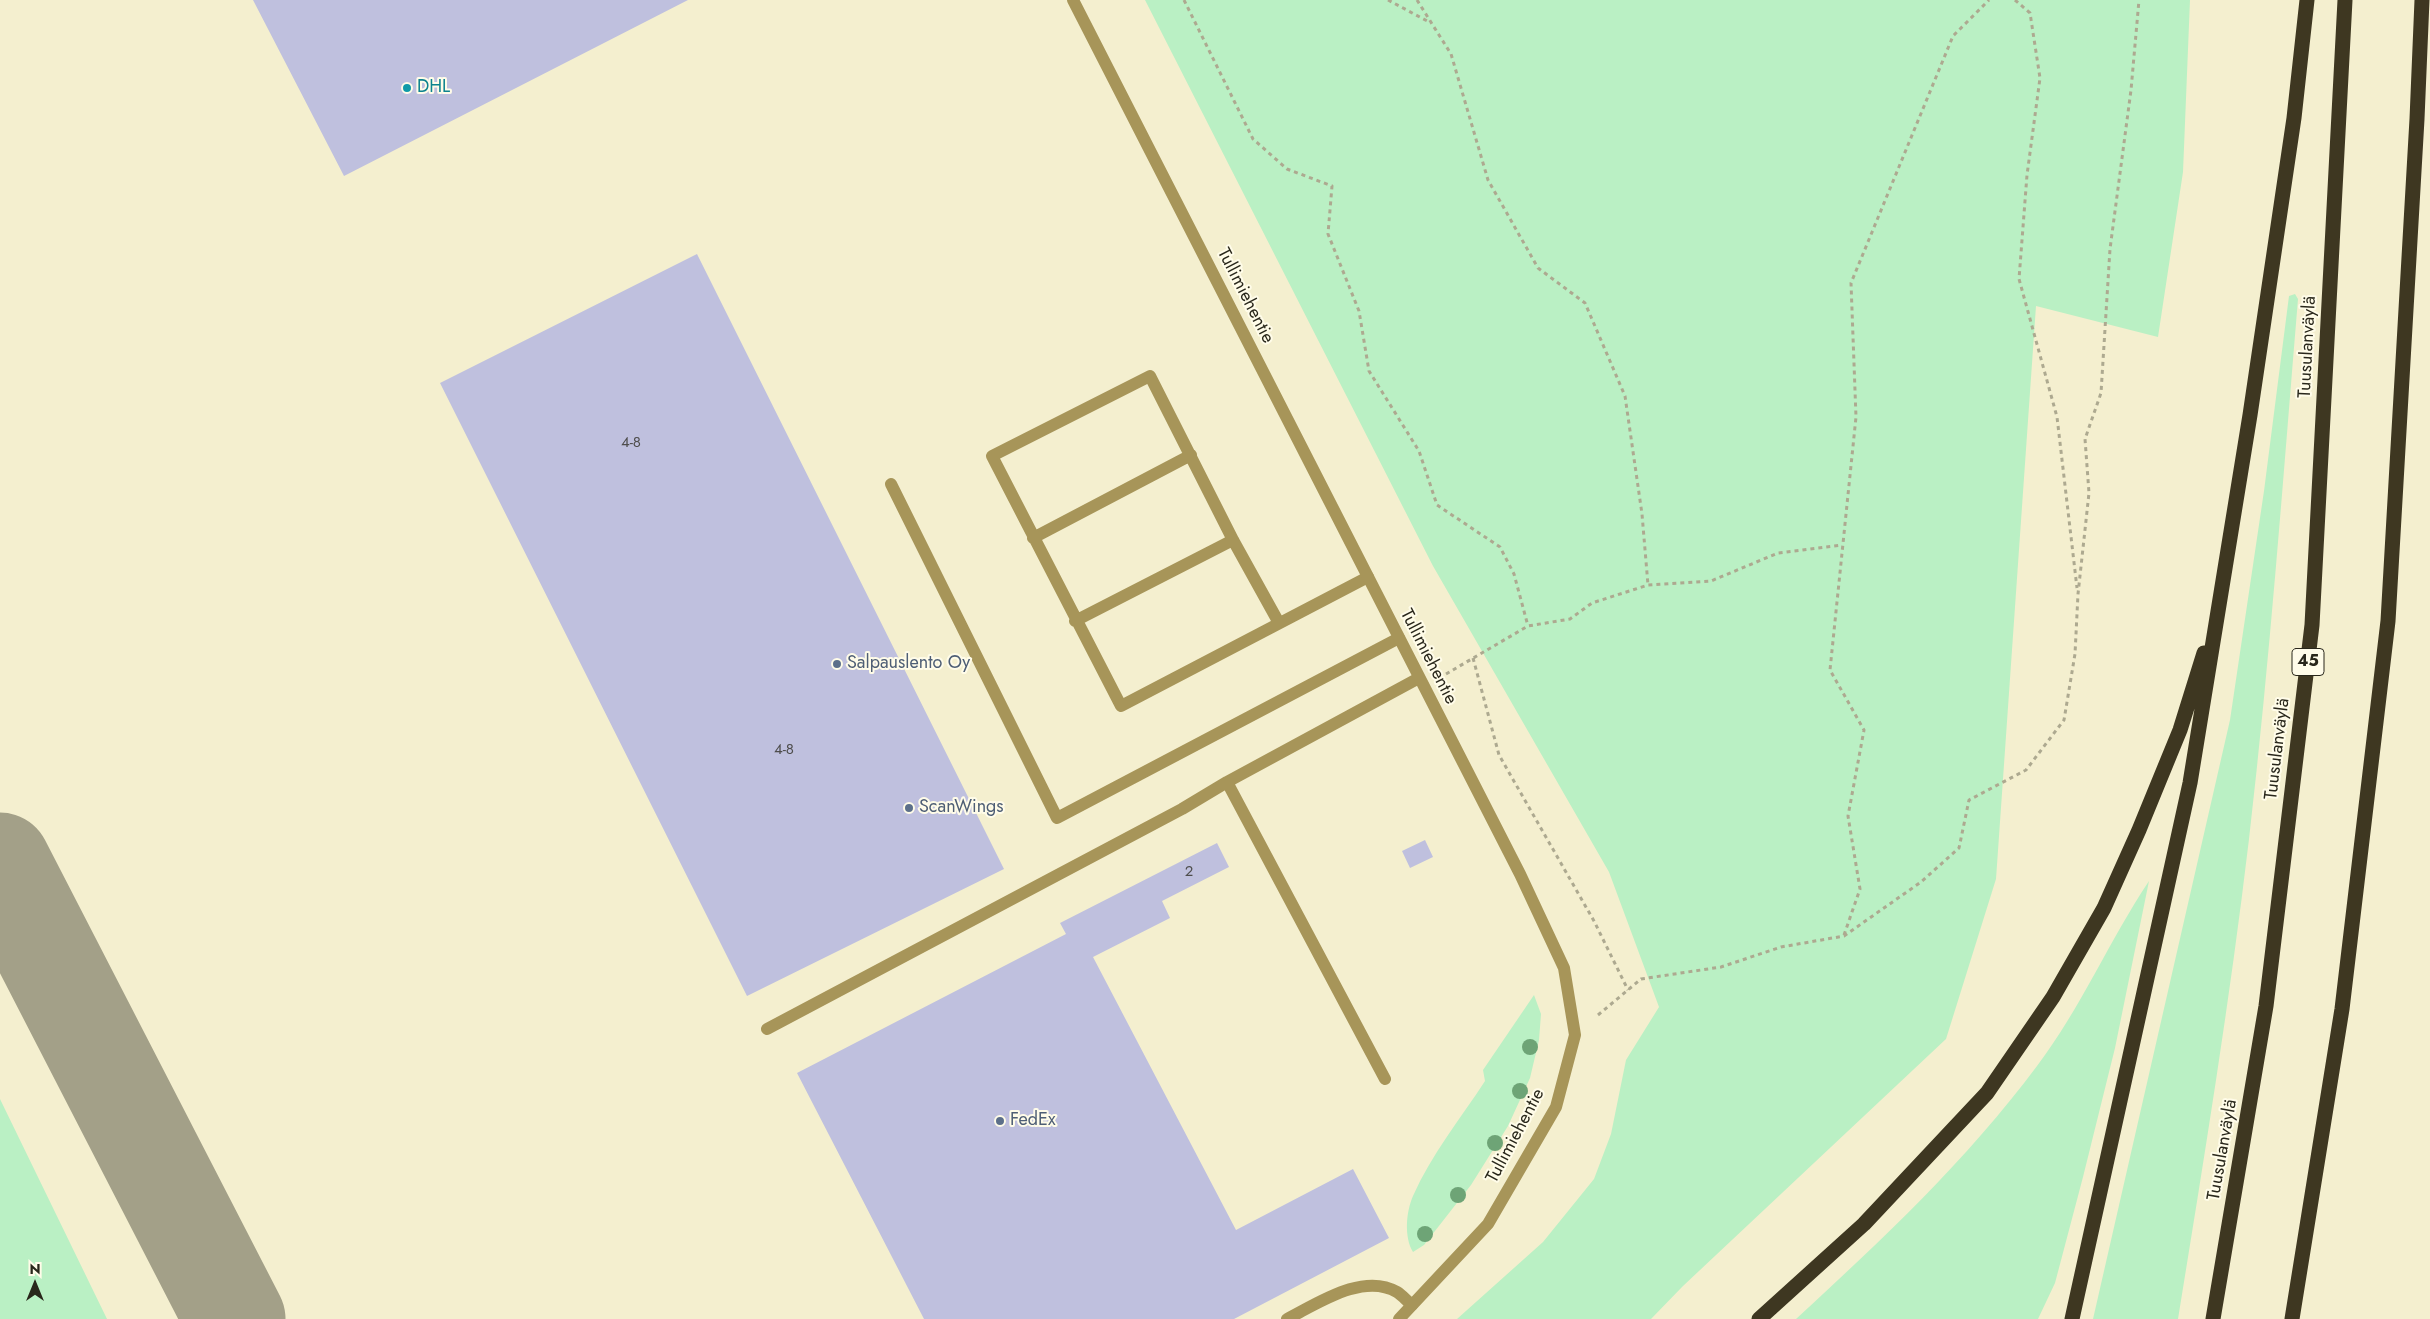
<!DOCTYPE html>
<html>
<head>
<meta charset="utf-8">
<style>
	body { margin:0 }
	#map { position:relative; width:2430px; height:1319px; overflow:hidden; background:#f4efcf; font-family:Jost,sans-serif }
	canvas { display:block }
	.north { position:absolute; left:10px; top:1259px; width:50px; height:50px; -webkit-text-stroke:4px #fffce9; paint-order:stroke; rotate:0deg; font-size:14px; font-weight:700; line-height:20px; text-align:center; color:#29271b }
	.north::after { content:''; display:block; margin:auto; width:18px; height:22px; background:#29271b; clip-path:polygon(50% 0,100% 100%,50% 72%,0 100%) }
</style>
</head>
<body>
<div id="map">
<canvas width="2430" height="1319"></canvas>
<div class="north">N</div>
</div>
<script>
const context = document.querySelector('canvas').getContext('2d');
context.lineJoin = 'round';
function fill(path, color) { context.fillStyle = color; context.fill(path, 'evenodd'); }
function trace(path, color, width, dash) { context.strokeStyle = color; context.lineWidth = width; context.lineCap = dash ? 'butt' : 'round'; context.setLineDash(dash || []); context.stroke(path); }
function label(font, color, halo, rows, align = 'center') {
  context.font = font + ' Jost,sans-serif'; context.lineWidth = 4; context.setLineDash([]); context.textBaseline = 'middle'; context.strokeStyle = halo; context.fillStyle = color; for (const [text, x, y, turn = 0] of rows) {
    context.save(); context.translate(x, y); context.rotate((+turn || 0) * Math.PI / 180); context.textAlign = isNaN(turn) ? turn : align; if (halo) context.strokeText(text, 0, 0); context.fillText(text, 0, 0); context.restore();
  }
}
const green = new Path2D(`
	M1145,0H2190L2183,172L2158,337L2036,306L1996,879L1946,1039L1683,1286L1651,1319H1457L1543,1242L1594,1179L1611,1134L1626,1060L1659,1007L1609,872L1433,566Z
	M2295,294L2298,299C2283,479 2270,659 2249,839C2230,1000 2204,1159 2178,1319H2093L2230,720L2264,491L2289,296Z
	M2149,881L2115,1048L2083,1177L2055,1283L2038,1319H1796C1882,1240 1967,1160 2037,1066C2081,1008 2109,941 2149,881Z
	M1534,995L1541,1014L1539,1040L1530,1078L1508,1126L1471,1185L1424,1245L1413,1252C1404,1237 1406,1212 1413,1196C1431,1155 1461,1118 1485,1081L1483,1070Z
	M0,1099L107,1319H0Z`);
const taxiway = new Path2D(`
	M0,863L235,1319`);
const building = new Path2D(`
	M253,0H688L344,176Z
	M697,254L1004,869L747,996L440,383Z
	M1425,840L1433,857L1410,868L1402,851Z
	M1217,843L1229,867L1162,901L1170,918L1093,957L1236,1230L1353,1169L1389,1238L1234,1319H924L797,1073L1066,934L1060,923Z`);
const path = new Path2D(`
	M1184,0L1253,139L1287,169L1332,186L1328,234L1359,311L1369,371L1419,451L1437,505L1500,547L1514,574L1528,626
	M1388,0L1431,23
	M1417,0L1451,54L1488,180L1538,268L1585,303L1625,396L1642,514L1648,585
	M2015,0L2030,13L2040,78L2027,175L2019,279L2057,417L2077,588
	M1473,658L1499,755L1594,921L1628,990
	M1446,674L1528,626L1570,619L1592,603L1648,585L1711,581L1778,553L1842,545
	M1844,935L1860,889L1848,816L1864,730L1830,670L1856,417L1851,283L1953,36L1989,0
	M1598,1015L1641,979L1721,967L1781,947L1844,936L1921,882L1959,848L1969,800L2026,770L2064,720L2075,654L2078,594L2089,493L2085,439L2101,393L2110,249L2131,90L2139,0`);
const lane = new Path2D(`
	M891,484L1057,818L1399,638
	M1033,538L1191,455
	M1075,621L1233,540
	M1279,623L1233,540L1150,376L992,456L1121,706L1368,577
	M1227,782L1385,1079
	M767,1029L1182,809L1227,782L1419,678
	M1287,1319C1317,1304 1363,1272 1397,1292C1402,1295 1407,1301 1412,1305`);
const street = new Path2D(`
	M1073,0L1520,874L1564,968L1575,1035L1556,1107L1488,1224L1399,1319`);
const highway = new Path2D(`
	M1759,1319L1864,1224L1987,1093L2053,997L2104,908L2139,830L2180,730L2204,653
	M2072,1319L2190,783L2250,415L2294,118L2307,0
	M2213,1319L2266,1006L2312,625L2345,0
	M2292,1319L2342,1009L2388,621L2417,119L2422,0`);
const trees = [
	[1530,1047],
	[1520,1091],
	[1495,1143],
	[1458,1195],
	[1425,1234]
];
const markers = [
	[407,88,5,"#0f9aa8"],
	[837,664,5,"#5c6f8a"],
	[909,808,5,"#5c6f8a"],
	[1000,1121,5,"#5c6f8a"]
];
const numberNames = [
	["4-8",631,443],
	["4-8",784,750],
	["2",1189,872]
];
const shields = [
	[2308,662,32]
];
const shieldNames = [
	["45",2308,662]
];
const cultureNames = [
	["DHL",417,88]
];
const streetNames = [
	["Tullimiehentie",1245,296,63],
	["Tuusulanväylä",2308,347,-87],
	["Tullimiehentie",1428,657,63],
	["Tuusulanväylä",2278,749,-83],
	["Tullimiehentie",1516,1136,-62],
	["Tuusulanväylä",2223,1150,-80]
];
const serviceNames = [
	["Salpauslento Oy",847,664],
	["ScanWings",919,808],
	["FedEx",1010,1121]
];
fill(green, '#baf0c4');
trace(taxiway, '#a3a088', 101);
fill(building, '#bfc0de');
trace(path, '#ada990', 3, [4, 4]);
trace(lane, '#a79559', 12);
trace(street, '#a79559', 12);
trace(highway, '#3e3721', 15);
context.fillStyle = '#6ea476';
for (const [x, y] of trees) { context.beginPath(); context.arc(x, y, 8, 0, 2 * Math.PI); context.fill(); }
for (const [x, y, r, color] of markers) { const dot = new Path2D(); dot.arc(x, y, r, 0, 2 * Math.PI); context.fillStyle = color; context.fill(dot); trace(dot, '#fffce9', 2); }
label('15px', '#4e4d4c', null, numberNames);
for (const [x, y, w] of shields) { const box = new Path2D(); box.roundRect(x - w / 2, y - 13.5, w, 27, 4); context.fillStyle = '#fffce9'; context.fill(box); trace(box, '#29271b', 1); }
label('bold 16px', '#29271b', null, shieldNames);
label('18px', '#0d838f', '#fffce9', cultureNames, 'left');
label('18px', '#29271b', '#fffce9', streetNames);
label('18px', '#4e5e75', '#fffce9', serviceNames, 'left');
</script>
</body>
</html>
